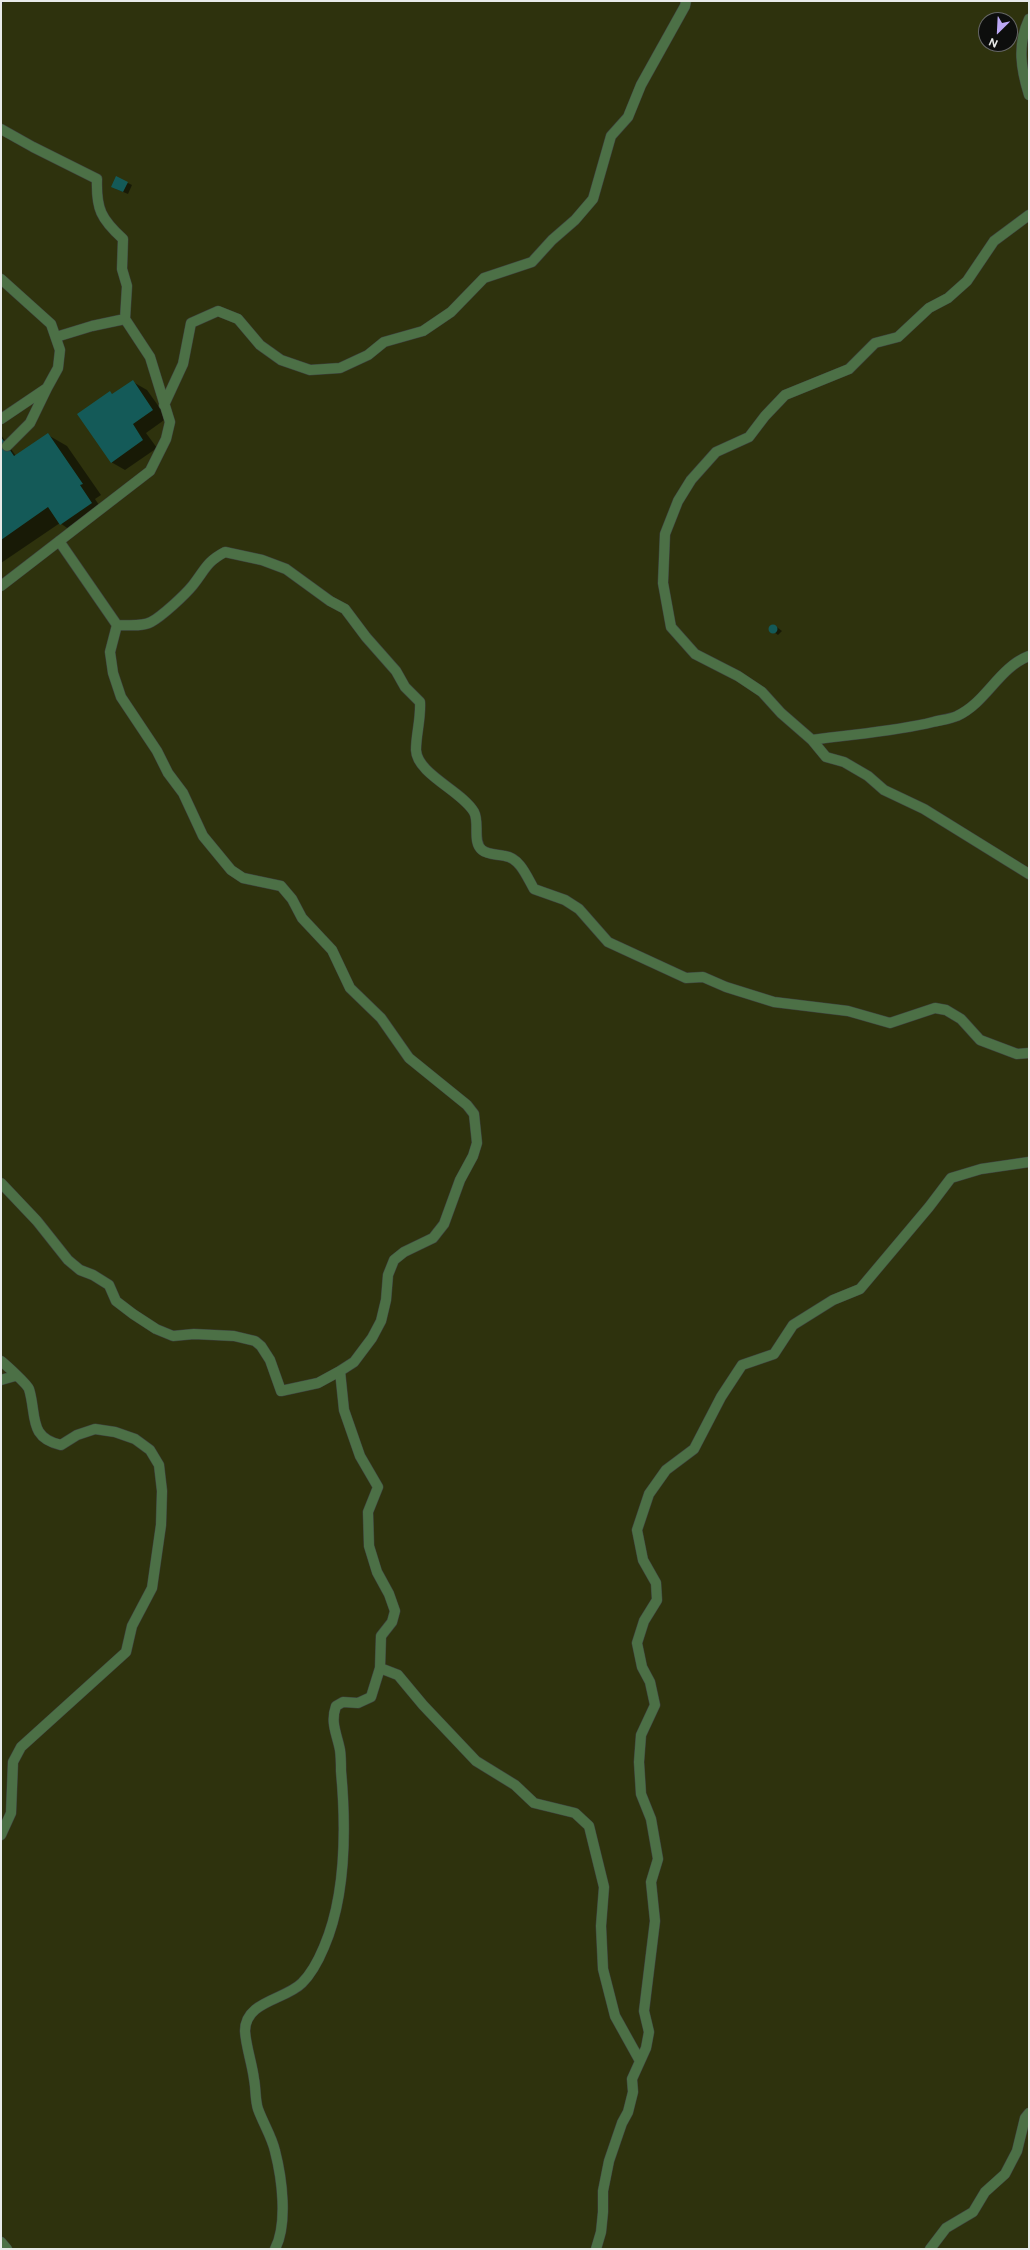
<!DOCTYPE html>
<html>
<head>
<meta charset="utf-8">
<style>
	body { margin:0 }
	#map { position:relative; width:1030px; height:2250px; overflow:hidden; background:#222524; font-family:Figtree,sans-serif }
	canvas { display:block }
	.frame { position:absolute; inset:0; border:2px solid #e8eae9; pointer-events:none }
	.north { position:absolute; left:978px; top:12px; width:40px; height:40px; box-sizing:border-box; background:#0d0e0d; border:1px solid #656665; border-radius:50%; rotate:204deg; font-size:11px; font-weight:700; line-height:16px; text-align:center; color:#e8eae9 }
	.north::after { content:''; display:block; margin:auto; width:14px; height:18px; background:#bca9f5; clip-path:polygon(50% 0,100% 100%,50% 72%,0 100%) }
</style>
</head>
<body>
<div id="map">
<canvas width="1030" height="2250"></canvas>
<div class="frame"></div>
<div class="north">N</div>
</div>
<script>
const context = document.querySelector('canvas').getContext('2d');
context.lineJoin = 'round';
function fill(path, color) { context.fillStyle = color; context.fill(path, 'evenodd'); }
function trace(path, color, width, dash) { context.strokeStyle = color; context.lineWidth = width; context.lineCap = dash ? 'butt' : 'round'; context.setLineDash(dash || []); context.stroke(path); }
const green = new Path2D(`
	M4,1H1029V2249H1V7ZM986,20H1010V44H986Z`);
const shadow = new Path2D(`
	M128,183L132,185L128,194L116,189Z
	M133,382L147,390L167,418L146,433L157,448L125,470L111,462L110,393L114,395Z
	M1,435L16,456L48,435L67,446L101,495L95,499L101,508L70,530L60,523L1,563Z
	M774,625L782,631L778,635L770,629Z`);
const building = new Path2D(`
	M116,176L128,182L123,192L111,187Z
	M133,380L153,410L133,424L143,440L111,463L77,414L110,391L112,394Z
	M48,433L83,484L80,485L92,503L60,525L48,507L1,540V437L14,456Z
	M768.5 629a4.5 4.5 0 1 1 9 0a4.5 4.5 0 1 1-9 0Z`);
const minor = new Path2D(`
	M1029,19C1017,45 1021,69 1029,95
	M1,129L33,147L97,179C96,209 101,219 123,239L122,269L127,286L125,319L150,357L170,422L166,439L150,471L1,586
	M1029,215L994,241L967,281L948,298L929,308L898,337L875,343L849,369L785,395L765,416L749,437L716,452L691,480L678,501L665,534L663,583L671,627L695,654L738,676L762,692L781,713L812,740L826,757L844,762L868,776L884,790L924,809L1029,874
	M1,279L51,324L60,350L58,368L47,388L1,419
	M56,337L92,326L125,319
	M164,405L183,364L191,323L218,311L238,319L260,345L281,360L310,370L340,368L368,355L384,342L423,331L451,312L484,278L532,262L552,240L575,220L593,199L611,136L628,117L641,85L685,6L686,1
	M7,446L30,423L47,388
	M117,625C127,625 141,627 151,622C161,617 185,595 193,585C205,570 206,562 225,552L262,560L286,569L330,601L345,609L366,637L396,671L405,687L420,702C421,719 416,734 416,750C417,774 462,791 474,812C480,823 472,842 482,850C488,855 497,854 505,856C520,858 527,877 534,889L565,900L579,909L608,942L686,978L703,977L726,987L774,1002L848,1011L890,1023L935,1008L946,1010L961,1019L980,1040L1017,1054L1029,1053
	M812,740C852,734 893,732 933,722C941,720 950,719 957,716C987,702 998,668 1029,656
	M1,1183L37,1221L68,1260L80,1270L93,1275L109,1285L116,1301L133,1314L156,1329L173,1336L194,1334L234,1336L255,1341L261,1346L270,1360L281,1391L318,1383L340,1371L354,1362L372,1338L381,1321L386,1300L388,1275L394,1260L404,1252L433,1238L444,1224L460,1180L473,1156L477,1143L474,1114L467,1105L409,1058L381,1018L350,988L332,950L302,918L292,899L281,886L243,878L231,870L203,836L183,793L168,773L157,751L121,697L113,673L110,652L117,625L59,541
	M1,1361C6,1365 27,1384 29,1389C37,1415 28,1438 61,1445L77,1435L95,1429L115,1432L135,1439L150,1450L159,1465L162,1491L161,1525L152,1588L132,1626L126,1652L21,1747L13,1762L11,1813L1,1835
	M1,1380L15,1376
	M380,1668L398,1675L423,1705L476,1761L515,1785L534,1803L575,1813L589,1826L604,1887L601,1926L603,1969L615,2016L640,2061
	M1,2242L7,2249
	M275,2249C288,2224 282,2178 275,2151C272,2137 263,2123 258,2109C255,2100 256,2089 254,2079C252,2063 246,2047 245,2031C245,2001 285,2000 302,1983C311,1974 319,1959 324,1947C346,1896 346,1826 341,1771C341,1764 341,1757 340,1750C337,1734 330,1723 336,1706L343,1702L358,1703L371,1697L380,1668L381,1636L392,1622L395,1611L389,1594L377,1572L369,1546L368,1512L378,1487L360,1456L344,1410L340,1371
	M596,2249L601,2232L603,2212V2191L609,2161L622,2123L628,2112L633,2092L632,2079L646,2048L649,2032L644,2011L655,1921L651,1882L658,1859L651,1819L641,1794L639,1762L641,1735L655,1705L650,1682L642,1667L637,1643L644,1621L657,1600L656,1583L643,1560L637,1530L649,1494L666,1470L694,1449L721,1397L742,1365L774,1354L793,1325L833,1300L860,1289L929,1207L951,1178L981,1169L1029,1162
	M930,2249L946,2228L973,2212L985,2192L1005,2174L1017,2151L1025,2118L1029,2113`);
fill(green, '#2e320d');
fill(shadow, '#0007');
fill(building, '#145a58');
trace(minor, '#3e4140', 11);
trace(minor, '#4c7046', 10);
</script>
</body>
</html>
